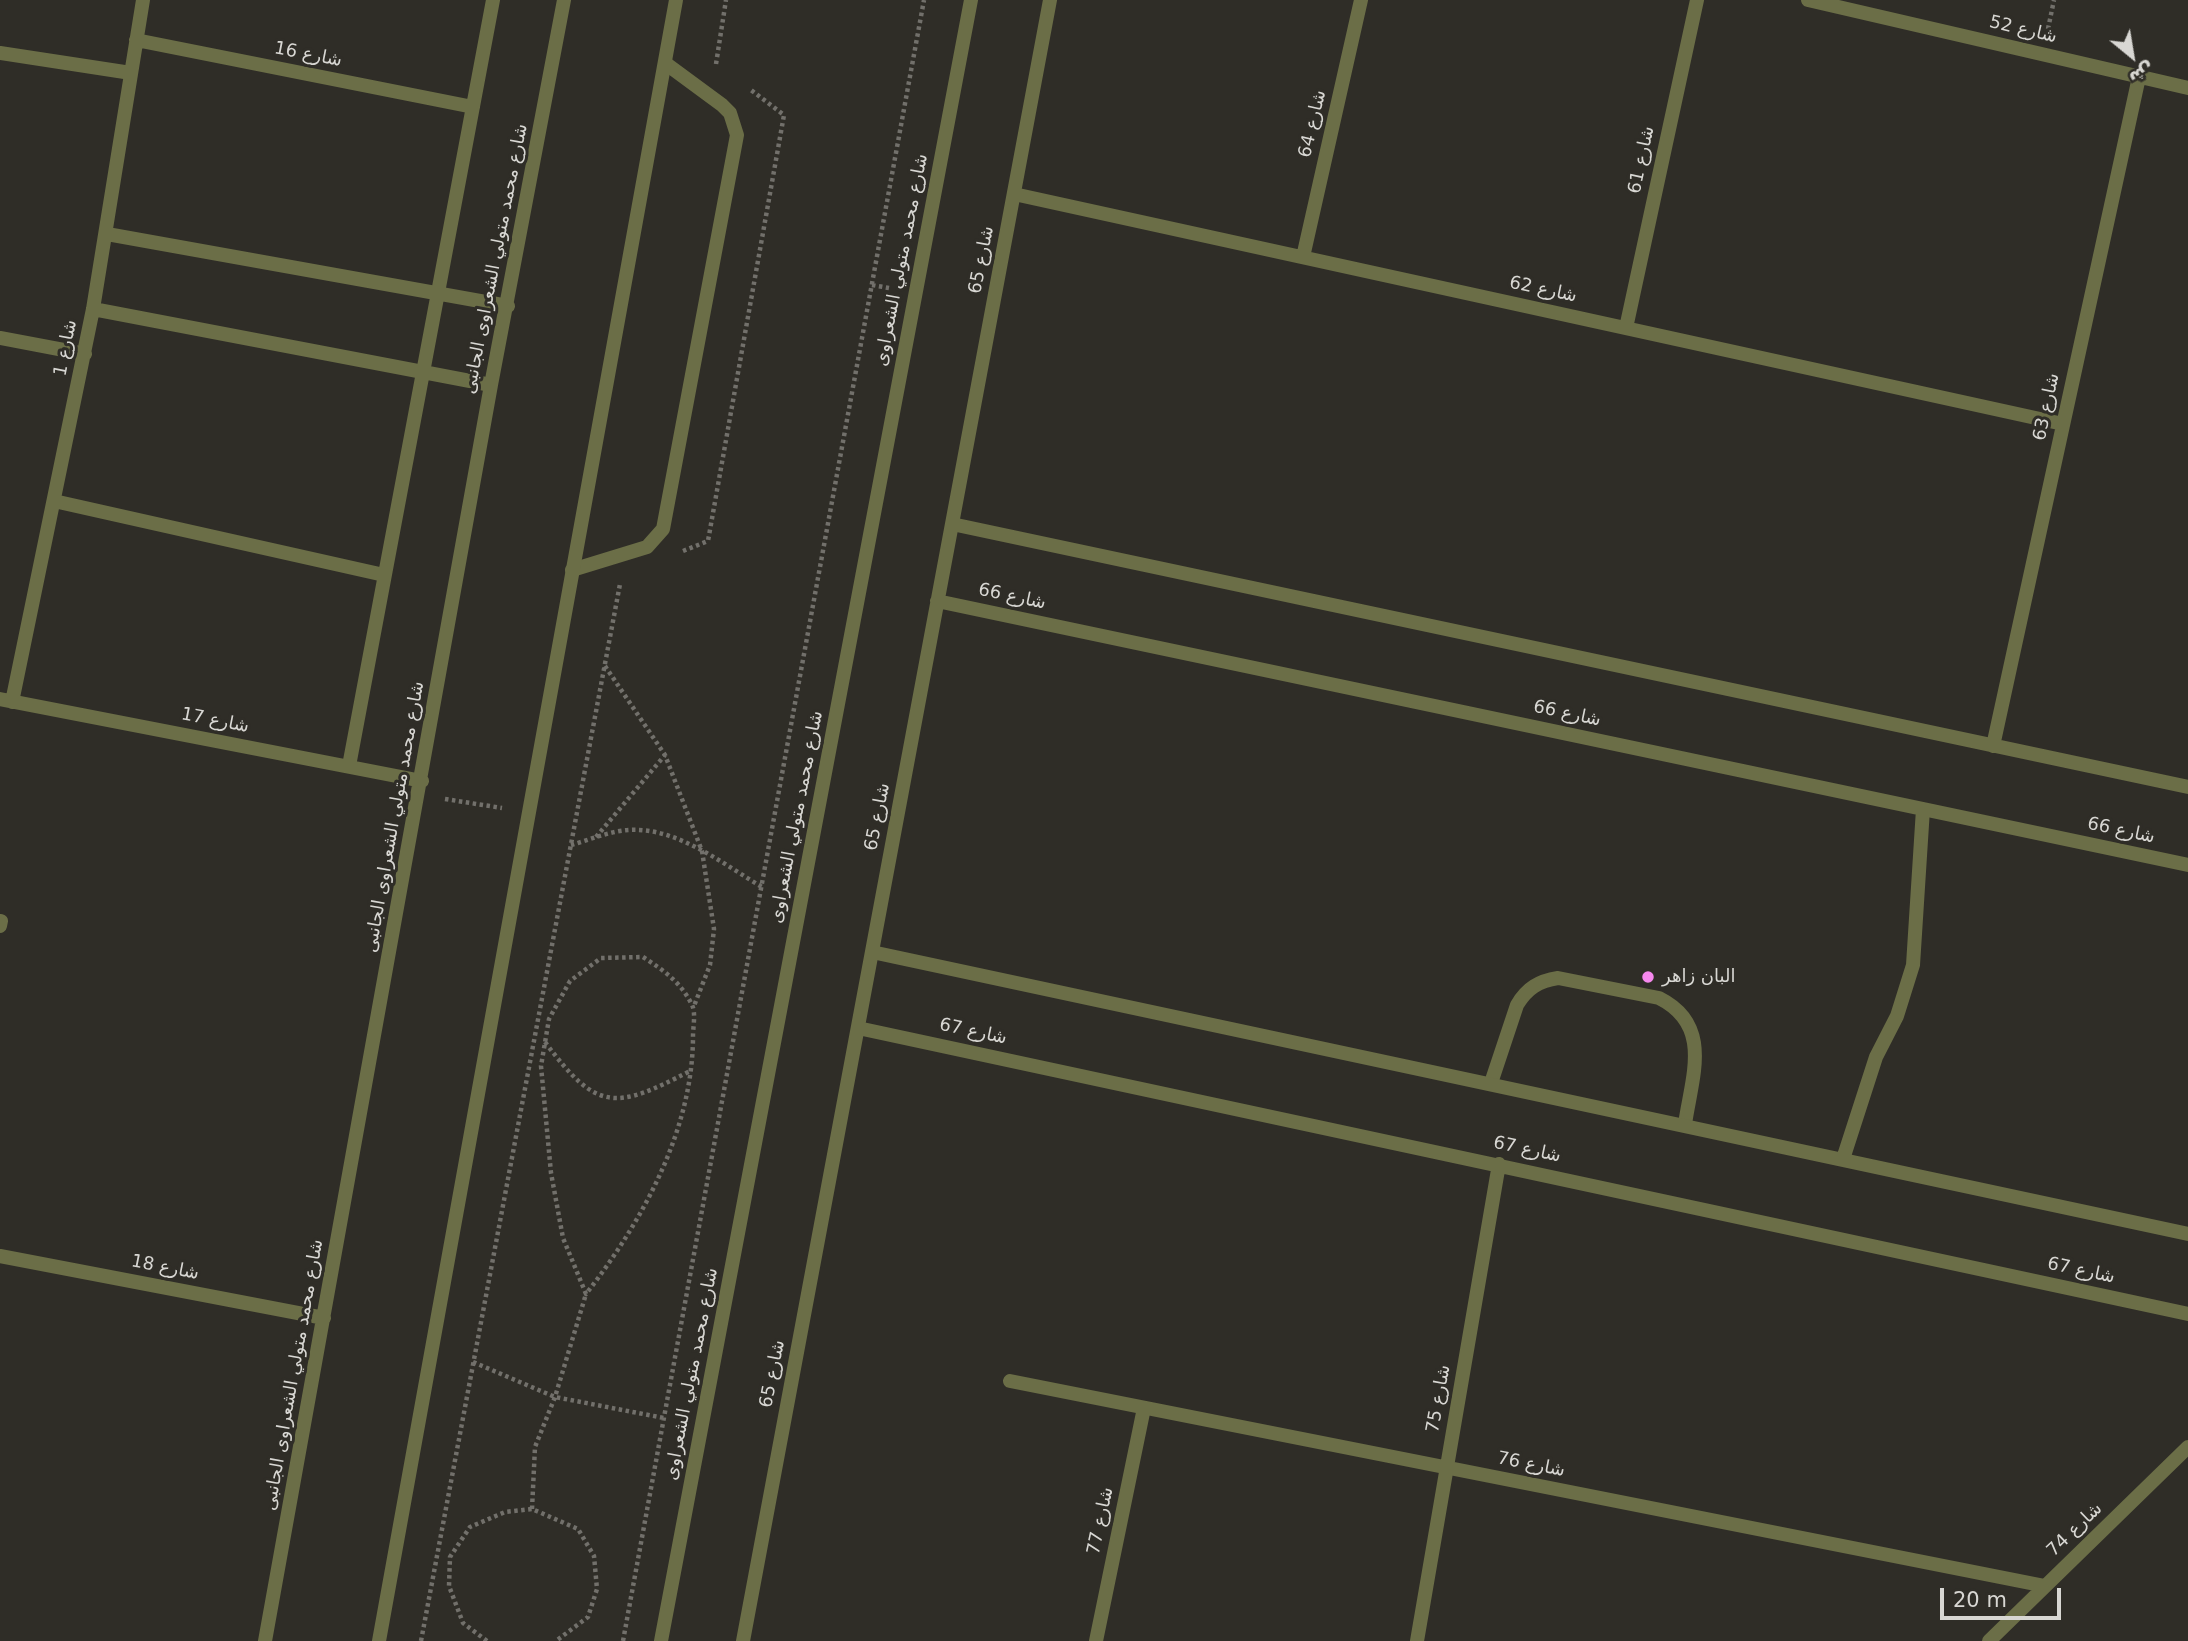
<!DOCTYPE html>
<html>
<head>
<meta charset="utf-8">
<style>
	body { margin:0 }
	#map { position:relative; width:2188px; height:1641px; overflow:hidden; background:#2f2d27; font-family:"DejaVu Sans","Noto Naskh Arabic",sans-serif }
	canvas { display:block }
	.north { position:absolute; left:2097px; top:21px; width:70px; height:70px; -webkit-text-stroke:5px #2f2d27; paint-order:stroke; rotate:150deg; font-size:19px; font-weight:700; line-height:28px; text-align:center; color:#d8d7d3 }
	.north::after { content:''; display:block; margin:auto; width:24px; height:32px; background:#d8d7d3; clip-path:polygon(50% 0,100% 100%,50% 72%,0 100%) }
	.scale { position:absolute; left:1940px; top:1588px; width:121px; height:32px; box-sizing:border-box; border:4px solid #d8d7d3; border-top:0; padding-left:9px; font-size:21px; line-height:24px; white-space:nowrap; color:#d8d7d3; -webkit-text-stroke:5px #2f2d27; paint-order:stroke }
</style>
</head>
<body>
<div id="map">
<canvas width="2188" height="1641"></canvas>
<div class="north">ش</div>
<div class="scale">20 m</div>
</div>
<script>
const context = document.querySelector('canvas').getContext('2d');
context.lineJoin = 'round';
function trace(path, color, width, dash) { context.strokeStyle = color; context.lineWidth = width; context.lineCap = dash ? 'butt' : 'round'; context.setLineDash(dash || []); context.stroke(path); }
function label(font, color, halo, rows, align = 'center') {
  context.font = font + ' "DejaVu Sans","Noto Naskh Arabic",sans-serif'; context.lineWidth = 6; context.setLineDash([]); context.textBaseline = 'middle'; context.strokeStyle = halo; context.fillStyle = color; for (const [text, x, y, turn = 0] of rows) {
    context.save(); context.translate(x, y); context.rotate((+turn || 0) * Math.PI / 180); context.textAlign = isNaN(turn) ? turn : align; if (halo) context.strokeText(text, 0, 0); context.fillText(text, 0, 0); context.restore();
  }
}
const path = new Path2D(`
	M2048,29L2054,0
	M716,64L726,0
	M872,285L889,288
	M683,551L708,541L784,115L751,90
	M605,666L665,755L702,851L714,929L710,965L694,1006
	M445,799L502,808
	M596,837L665,755
	M571,845C589,840 610,831 629,830C677,827 723,864 762,887
	M643,957C663,970 681,982 692,1005C696,1013 693,1027 693,1036C693,1130 642,1222 586,1294L563,1238L551,1173L541,1066L549,1019L570,981L601,958Z
	M545,1042C597,1112 615,1110 690,1071
	M473,1362L555,1397L664,1418
	M532,1509L535,1447L555,1397L586,1294
	M421,1641L620,584
	M487,1641L463,1623L449,1586L450,1557L470,1527L505,1512L532,1509L578,1529L594,1556L597,1589L588,1617L556,1641
	M623,1641L924,0`);
const service = new Path2D(`
	M572,570L647,547L663,529L737,135L730,113L722,105L665,63
	M0,926L1,921
	M1491,1083L1517,1005C1527,988 1539,981 1558,978L1659,998C1713,1025 1692,1076 1685,1124`);
const minor = new Path2D(`
	M1808,0L2188,88
	M136,40L473,107
	M0,53L131,73
	M1014,194L2063,424
	M107,234L508,306
	M1303,257L1361,0
	M93,309L491,385
	M1626,328L1697,0
	M0,338L85,354
	M54,501L384,575
	M952,524L2188,787
	M937,601L2188,865
	M0,699L422,781
	M12,702L93,309L143,0
	M1993,746L2139,77
	M349,766L493,0
	M872,952L2188,1234
	M858,1028L2188,1314
	M1843,1159L1876,1057L1897,1016L1913,965L1923,809
	M0,1256L324,1318
	M1010,1381L2045,1586
	M265,1641L491,385L564,0
	M743,1641L1050,0
	M1096,1641L1144,1408
	M1417,1641L1499,1164
	M1989,1641L2188,1447`);
const tertiary = new Path2D(`
	M379,1641L676,0
	M661,1641L971,0`);
const markers = [
	[1648,977,7,"#f688ed"]
];
const streetNames = [
	["شارع 52",2023,30,13],
	["شارع 16",308,55,11],
	["شارع 64",1313,124,-77],
	["شارع 61",1642,160,-78],
	["شارع محمد متولي الشعراوى الجانبى",496,259,-79],
	["شارع محمد متولي الشعراوى",902,260,-79],
	["شارع 65",982,260,-79],
	["شارع 62",1543,290,12],
	["شارع 1",66,348,-79],
	["شارع 63",2047,407,-78],
	["شارع 66",1012,597,12],
	["شارع 66",1567,714,12],
	["شارع 17",215,721,11],
	["شارع محمد متولي الشعراوى الجانبى",395,817,-80],
	["شارع محمد متولي الشعراوى",797,817,-79],
	["شارع 65",878,817,-79],
	["شارع 66",2121,831,12],
	["شارع 67",973,1032,12],
	["شارع 67",1527,1150,12],
	["شارع 18",165,1268,11],
	["شارع 67",2081,1271,12],
	["شارع محمد متولي الشعراوى",692,1374,-79],
	["شارع 65",773,1374,-79],
	["شارع محمد متولي الشعراوى الجانبى",294,1375,-80],
	["شارع 75",1439,1399,-80],
	["شارع 76",1531,1465,11],
	["شارع 77",1101,1521,-78],
	["شارع 74",2075,1530,-44]
];
const poiNames = [
	["البان زاهر",1662,977]
];
trace(path, '#72706b', 4.5, [3.5, 3.5]);
trace(service, '#6b6e47', 14);
trace(minor, '#6b6e47', 14);
trace(tertiary, '#6b6e47', 14);
for (const [x, y, r, color] of markers) { const dot = new Path2D(); dot.arc(x, y, r, 0, 2 * Math.PI); context.fillStyle = color; context.fill(dot); trace(dot, '#2f2d27', 2.5); }
label('18px', '#d8d7d3', '#2f2d27', streetNames);
label('18px', '#d8d7d3', '#2f2d27', poiNames, 'left');
</script>
</body>
</html>
